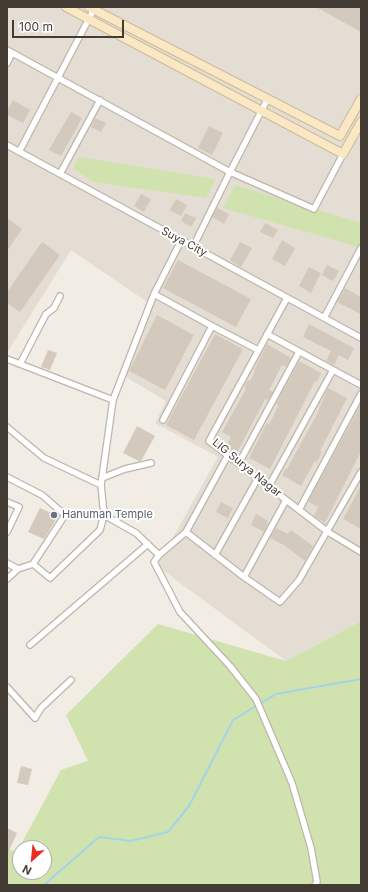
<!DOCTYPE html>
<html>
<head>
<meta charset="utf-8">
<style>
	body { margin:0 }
	#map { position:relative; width:368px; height:892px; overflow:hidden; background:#f1ece4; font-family:Inter,sans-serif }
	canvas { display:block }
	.frame { position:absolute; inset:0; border:8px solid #423c35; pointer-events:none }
	.north { position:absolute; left:12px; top:840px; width:40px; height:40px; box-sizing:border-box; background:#fff; border:1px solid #b3b1ae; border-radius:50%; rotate:207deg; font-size:11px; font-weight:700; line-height:16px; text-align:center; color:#423c35 }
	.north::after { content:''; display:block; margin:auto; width:14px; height:18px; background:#ea2c22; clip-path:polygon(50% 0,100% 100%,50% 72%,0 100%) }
	.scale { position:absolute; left:12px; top:20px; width:112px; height:18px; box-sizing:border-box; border:2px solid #423c35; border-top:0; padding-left:5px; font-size:12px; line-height:14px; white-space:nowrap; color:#423c35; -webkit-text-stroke:3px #fff; paint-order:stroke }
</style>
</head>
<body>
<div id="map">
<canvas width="368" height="892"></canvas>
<div class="frame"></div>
<div class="north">N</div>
<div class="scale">100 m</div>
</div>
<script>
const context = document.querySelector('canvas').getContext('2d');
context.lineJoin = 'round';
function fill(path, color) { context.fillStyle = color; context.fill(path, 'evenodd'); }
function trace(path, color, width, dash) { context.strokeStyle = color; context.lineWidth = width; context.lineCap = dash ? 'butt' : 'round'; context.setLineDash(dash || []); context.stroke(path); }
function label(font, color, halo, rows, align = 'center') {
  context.font = font + ' Inter,sans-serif'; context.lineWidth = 4; context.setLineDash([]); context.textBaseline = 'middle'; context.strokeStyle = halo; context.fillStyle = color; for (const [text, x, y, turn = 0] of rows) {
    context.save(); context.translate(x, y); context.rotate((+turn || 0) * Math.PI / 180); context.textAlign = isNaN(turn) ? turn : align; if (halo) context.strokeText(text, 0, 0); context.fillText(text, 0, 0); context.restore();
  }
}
const residential = new Path2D(`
	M7,7H361V621L286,661L157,566L218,457L155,423L166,401L124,376L153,306L71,250L7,353Z`);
const green = new Path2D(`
	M79,157L216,179L206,198L93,182L73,168Z
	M235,185L361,223V243L359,247L223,208Z
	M361,621V885H7V849L17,852L61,770L88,761L66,715L158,624L286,661ZM20,848H44V872H20Z`);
const stream = new Path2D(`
	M44,885L99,837L131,841L168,832L189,806L233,720L276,694L361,679`);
const building = new Path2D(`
	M316,7H361V32Z
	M13,100L30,110L23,123L7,115V111Z
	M71,112L82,118L61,156L49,150Z
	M95,118L106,123L101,132L91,127Z
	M209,126L223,133L212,155L198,148Z
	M141,194L151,199L144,212L134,206Z
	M176,199L187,205L181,216L170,210Z
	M217,208L229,214L224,224L212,217Z
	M185,213L196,218L191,227L181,221Z
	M7,218L22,229L7,251Z
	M265,223L278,230L273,238L260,232Z
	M282,240L295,248L285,266L272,259Z
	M42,242L60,255L20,312L7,303V292Z
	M240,242L252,248L241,267L230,260Z
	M178,260L251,299L236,327L163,288Z
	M327,265L339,271L333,281L322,275Z
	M309,267L321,273L311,293L299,286Z
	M345,288L361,297V314L337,302Z
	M157,315L194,335L165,390L129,371Z
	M309,324L354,348L348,360L339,355L334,365L326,361L331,351L303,337Z
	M215,334L243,349L194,440L166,425Z
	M267,344L291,358L286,367L282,365L269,390L273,392L268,400L265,399L236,455L225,448L231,437L222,432L246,389L244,387L248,380L250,381L255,371L254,370Z
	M48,350L57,353L50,370L41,367Z
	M299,361L321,373L317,382L315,381L270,469L249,458L262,432L267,423L269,425L278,406L276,404Z
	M328,388L347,398L320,451L322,452L317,462L315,461L301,486L282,475L286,468L287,469L316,416Z
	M361,404V451L325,523L314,516L318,507L308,502Z
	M137,426L155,436L141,461H139L123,453Z
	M361,486V529L343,519Z
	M221,502L233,508L228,518L216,512Z
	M40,508L58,516L44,539L28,532Z
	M256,514L268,521L267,523L268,524L264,532L251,525Z
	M276,528L288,534L291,530L313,546L305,561L284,545L270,538Z
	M21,766L32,769L28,785L17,783Z
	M7,828L17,833L7,855Z`);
const street = new Path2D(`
	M7,50L230,172L193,247
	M7,63L12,53
	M268,98L230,172L314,209L343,154
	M7,145L361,338
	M19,152L94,9
	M60,174L100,100
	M154,294L212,326L163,420
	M287,298L209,441L328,532L361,552
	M324,318L361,248
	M212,326L258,350
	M267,334L361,385
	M7,359L113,400
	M20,364L46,314L54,308L60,296
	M7,427L44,458L101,485
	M239,463L299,352
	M7,477L42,495L65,515
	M102,478L125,469L151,463
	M269,486L333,370
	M7,502L19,507L7,532
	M299,510L361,394
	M186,532L244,577L280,602L299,580L361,472
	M159,555L154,562L180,612L230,666L256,699L292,783L311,848L317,882L315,885
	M215,555L258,478
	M7,563L18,569
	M33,564L50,578L100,530L104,515L101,485L113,400L154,294L181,241
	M244,577L286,500
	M7,579L18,569L33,564L65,515H104L136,533L159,555L186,532L228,455
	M30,645L148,544
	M7,687L35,718L41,708L71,680`);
const secondary = new Path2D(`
	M66,7L343,154L361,122
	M89,7L340,136L361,99`);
const markers = [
	[54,515,4,"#6b7280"]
];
const streetNames = [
	["Suya City",184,242,28],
	["LIG Surya Nagar",247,468,39]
];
const worshipNames = [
	["Hanuman Temple",62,515]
];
fill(residential, '#e4ddd3');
fill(green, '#d0e3af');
trace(stream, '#a4d4ea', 2);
fill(building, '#d4c9bd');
trace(street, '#beb5ab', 8);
trace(secondary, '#ceba97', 10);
trace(street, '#fff', 5.5);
trace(secondary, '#fae8c5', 8);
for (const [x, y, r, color] of markers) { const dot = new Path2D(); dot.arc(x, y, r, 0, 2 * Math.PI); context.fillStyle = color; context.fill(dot); trace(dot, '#fff', 1.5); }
label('11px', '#423c35', '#fff', streetNames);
label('11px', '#5b616d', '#fff', worshipNames, 'left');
</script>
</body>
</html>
